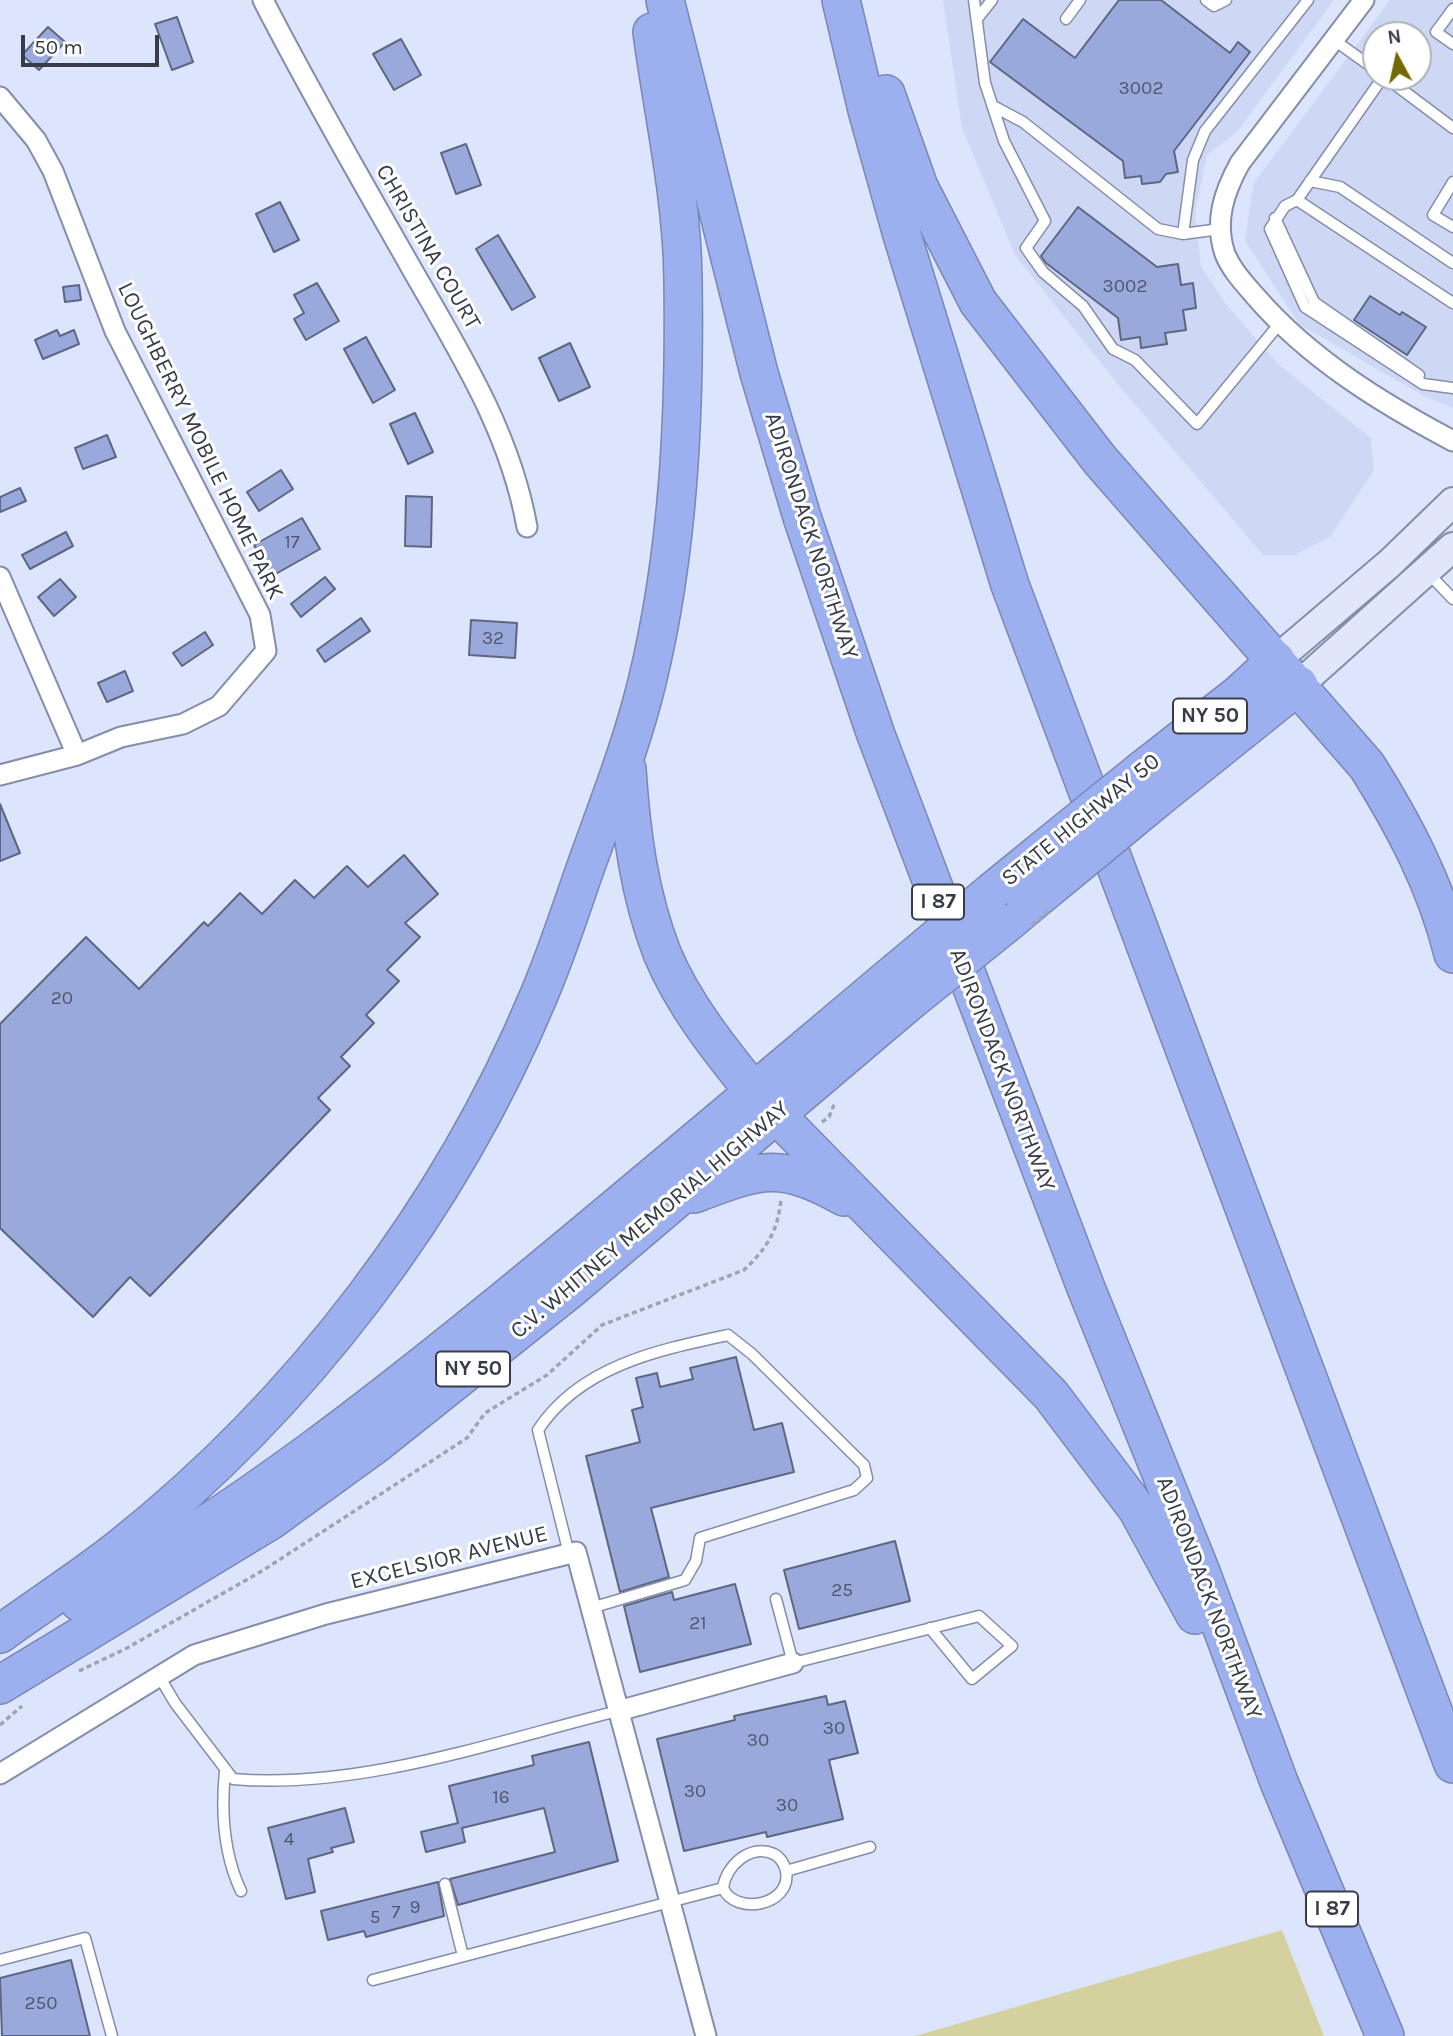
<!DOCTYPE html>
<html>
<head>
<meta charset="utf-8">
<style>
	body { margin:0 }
	#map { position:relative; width:1453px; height:2036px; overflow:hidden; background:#dde5fd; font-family:Karla,sans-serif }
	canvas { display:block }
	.north { position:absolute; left:1362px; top:21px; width:70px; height:70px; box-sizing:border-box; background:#fff; border:2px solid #afb1b6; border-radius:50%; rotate:352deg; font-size:19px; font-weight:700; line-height:28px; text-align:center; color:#383c48 }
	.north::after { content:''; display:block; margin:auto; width:24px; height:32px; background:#716901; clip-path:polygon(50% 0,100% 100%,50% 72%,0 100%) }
	.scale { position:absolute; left:21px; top:35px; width:138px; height:32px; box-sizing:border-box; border:4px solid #383c48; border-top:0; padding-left:9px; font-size:21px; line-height:24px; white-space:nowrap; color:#383c48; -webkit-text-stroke:5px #fff; paint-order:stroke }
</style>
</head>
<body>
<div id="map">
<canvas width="1453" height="2036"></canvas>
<div class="north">N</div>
<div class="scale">50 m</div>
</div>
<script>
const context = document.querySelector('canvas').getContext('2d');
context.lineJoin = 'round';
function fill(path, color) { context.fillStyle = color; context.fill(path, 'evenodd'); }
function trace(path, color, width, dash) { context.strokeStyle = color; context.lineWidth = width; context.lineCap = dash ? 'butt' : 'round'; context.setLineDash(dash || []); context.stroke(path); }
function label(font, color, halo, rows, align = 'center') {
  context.font = font + ' Karla,sans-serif'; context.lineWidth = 6; context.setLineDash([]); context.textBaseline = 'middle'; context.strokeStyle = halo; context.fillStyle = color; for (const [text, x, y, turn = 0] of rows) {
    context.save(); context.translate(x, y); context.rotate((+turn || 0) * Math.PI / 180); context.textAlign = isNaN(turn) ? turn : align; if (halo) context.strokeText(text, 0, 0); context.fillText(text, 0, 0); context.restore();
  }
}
const built = new Path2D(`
	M943,0H1334L1237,132L1207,155L1195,213L1201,266L1225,303L1278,364L1371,438L1374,470L1330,537L1295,555H1263L1116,382L1015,255L962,128Z
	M1390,0H1453V408L1424,396L1300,325L1245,241L1253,184ZM1376,35H1418V77H1376Z`);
const green = new Path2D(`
	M1282,1930L1324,2036H915Z`);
const building = new Path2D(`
	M1119,0H1161L1230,53L1238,42L1250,52L1174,151L1178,172L1166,174L1160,182L1142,184L1141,176L1125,178L1123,161L990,62L1023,19L1075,58Z
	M177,17L193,62L172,70L155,24Z
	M48,27L65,42L39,70L22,55Z
	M401,39L421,75L394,90L373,54Z
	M466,144L481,185L456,194L441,153Z
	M280,202L299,240L274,252L256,214Z
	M1078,207L1157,267L1178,264L1181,285L1193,283L1196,308L1183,310L1186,330L1165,333L1167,344L1141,348L1140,337L1121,340L1118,318L1046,263L1041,256Z
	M498,235L535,297L512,310L476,249Z
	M317,283L339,321L306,340L294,319L304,313L294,295Z
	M79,285L81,300L65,302L63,287Z
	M1370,296L1400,315L1402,312L1426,327L1407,355L1354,320Z
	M57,330L60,336L74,330L79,344L43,359L35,340Z
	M366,337L395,390L373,403L344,349Z
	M570,343L590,387L559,401L539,358Z
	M415,413L433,452L408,464L390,424Z
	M107,435L116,457L83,469L75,448Z
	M281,470L293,489L259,511L247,492Z
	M20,488L26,501L0,512V497Z
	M406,496L432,497L431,547L405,546Z
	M302,518L320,549L272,576L254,545Z
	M66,532L73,546L30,569L22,555Z
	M325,577L335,589L301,617L291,604Z
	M60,579L76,597L54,616L38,597Z
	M361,618L370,631L325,662L317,650Z
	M471,620L517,623L515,658L469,655Z
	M205,632L213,645L182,666L173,653Z
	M125,671L133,691L107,702L98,683Z
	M0,804L20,853L0,861Z
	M404,855L438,894L405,923L420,937L387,970L399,981L366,1015L374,1023L341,1057L350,1066L318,1098L330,1110L150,1296L130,1277L93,1317L0,1228V1024L86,937L139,989L204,922L208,926L240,893L262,914L295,880L314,898L347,866L368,887Z
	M736,1357L754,1430L782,1423L794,1472L651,1508L669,1577L620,1592L586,1456L640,1442L632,1410L643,1407L636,1378L657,1373L660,1387L693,1379L690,1368Z
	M895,1541L910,1601L799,1629L784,1570Z
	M735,1584L751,1644L640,1672L624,1606L672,1592L674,1600Z
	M826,1696L828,1705L845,1701L858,1753L829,1760L843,1819L767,1837L766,1832L684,1851L657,1739L735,1720L734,1716Z
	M589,1742L618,1861L458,1905L450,1879L555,1852L544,1808L462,1828L465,1842L426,1852L421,1832L458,1823L449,1786L534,1765L532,1756Z
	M345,1808L354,1842L331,1848L333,1852L308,1859L315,1892L286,1899L268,1828Z
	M438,1882L444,1916L366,1937L364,1931L328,1940L321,1911Z
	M71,1960L90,2036H2L0,1978Z`);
const path = new Path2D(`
	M822,1122L829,1117L835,1102
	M79,1671L127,1648L262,1571L467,1438L485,1413L547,1375L602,1325L744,1270C767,1248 778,1231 781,1199
	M0,1725L22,1706`);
const lane = new Path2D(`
	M974,0L985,83L1004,141L1045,221L1026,248L1043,272L1083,306L1113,349L1135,360L1197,424L1280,323
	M1206,0L1214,6L1226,0
	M1453,9L1436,32L1453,44
	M977,19L992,0
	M1066,19L1080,0
	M1334,40L1376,70
	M1383,77L1297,200L1453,303
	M1385,77L1453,128
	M993,106L1023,122L1158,229L1183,234
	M1310,181L1340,187L1453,263
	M1453,182L1433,215L1453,227
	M1297,200L1285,206L1270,229L1305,307L1423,384L1453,388
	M1275,218L1314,302L1419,375
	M1220,229L1183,234L1193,160L1205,131L1308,0
	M1427,572L1453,599
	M569,1554L538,1430C580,1366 658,1350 728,1335L752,1354L864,1465L867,1478L854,1490L700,1538L696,1561L685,1580L591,1608
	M776,1599L793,1663L979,1616L1012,1646L972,1679L930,1628
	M159,1676L175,1703L233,1779C359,1790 496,1741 618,1711
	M225,1771C221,1811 224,1855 241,1891
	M786,1871L870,1847
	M445,1884L463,1956
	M0,1960L85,1938L112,2036
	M373,1980L723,1888C726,1866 750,1843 774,1854C780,1857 785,1865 786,1871C792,1906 735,1916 723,1888`);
const street = new Path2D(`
	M263,0C310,92 362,181 413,271C460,353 510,432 527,527
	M1364,0L1240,163C1224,192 1214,221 1225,254C1232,271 1245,284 1256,297C1310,359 1381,403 1453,441
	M0,97L36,140L53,171L115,331L260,615L266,651L219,706L183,724L121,737L77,755L0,775
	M0,577L77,755
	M618,1711L793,1663
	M0,1774L194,1655L326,1614L576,1552L706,2036`);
const secondary = new Path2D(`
	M1276,660L1390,563L1453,502
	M1299,685L1453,547`);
const highway = new Path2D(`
	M665,0L759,373L802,517L876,735L1086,1288L1201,1572L1279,1782L1385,2036
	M841,0L867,110L902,235L1010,585L1453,1764
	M886,94L919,187L978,302L1100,460L1367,766C1404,825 1436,885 1453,954
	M627,769C631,831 639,894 662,953C683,1004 720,1050 754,1092L1051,1395L1137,1509L1195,1615
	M1142,770L1239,694L1276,660
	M1157,799L1299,685
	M995,889L1043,850
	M1006,924L1054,884
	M694,1194C761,1169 779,1161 844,1197
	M79,1602C244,1510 391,1393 537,1273C658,1173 777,1072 897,971
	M0,1634C40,1605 82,1578 120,1548C301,1404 450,1209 539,995C557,953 571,909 586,866C608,805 632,744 647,682C679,551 685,413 683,279C682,196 663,114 652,32
	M0,1685L270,1521L376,1444L573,1287L909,1002`);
const pathBridge = new Path2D(`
	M1032,925L1050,910`);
const highwayBridge = new Path2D(`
	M1043,850L1142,770
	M1054,884L1157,799
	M897,971L995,889
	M909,1002L1006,924`);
const numberNames = [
	["3002",1141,89],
	["3002",1125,287],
	["17",292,543],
	["32",493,639],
	["20",62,999],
	["25",842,1591],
	["21",698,1624],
	["30",834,1729],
	["30",758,1741],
	["30",695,1792],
	["16",501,1798],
	["30",787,1806],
	["4",289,1840],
	["9",415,1908],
	["7",396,1913],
	["5",375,1918],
	["250",41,2004]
];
const shields = [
	[1210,716,74],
	[938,902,52],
	[473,1369,74],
	[1332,1909,52]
];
const shieldNames = [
	["NY 50",1210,716],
	["I 87",938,902],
	["NY 50",473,1369],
	["I 87",1332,1909]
];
const streetNames = [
	["CHRISTINA COURT",428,247,60],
	["LOUGHBERRY MOBILE HOME PARK",200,441,64],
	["ADIRONDACK NORTHWAY",811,536,72],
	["STATE HIGHWAY 50",1081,820,-39],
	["ADIRONDACK NORTHWAY",1002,1070,69],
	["C.V. WHITNEY MEMORIAL HIGHWAY",650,1220,-40],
	["EXCELSIOR AVENUE",449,1558,-14],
	["ADIRONDACK NORTHWAY",1209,1598,69]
];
fill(built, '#ced8f5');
fill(green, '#d4d19f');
fill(building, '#99a9dc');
trace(building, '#5e6681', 2);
trace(lane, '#848da9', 13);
trace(street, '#848da9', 23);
trace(secondary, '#848da9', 32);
trace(highway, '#7987b5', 40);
trace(path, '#9ea4b8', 3.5, [5, 3.5]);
trace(lane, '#fff', 10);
trace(street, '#fff', 19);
trace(secondary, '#e1e7fa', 28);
trace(highway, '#9cb0f0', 37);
trace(highwayBridge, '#7987b5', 40, []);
trace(pathBridge, '#9ea4b8', 3.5, [5, 3.5]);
trace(highwayBridge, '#9cb0f0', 37);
label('19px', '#50576d', null, numberNames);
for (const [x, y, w] of shields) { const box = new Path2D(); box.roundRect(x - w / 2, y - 17.5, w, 35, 5); context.fillStyle = '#fff'; context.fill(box); trace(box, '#383c48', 2); }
label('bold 21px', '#383c48', null, shieldNames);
label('23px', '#383c48', '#fff', streetNames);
</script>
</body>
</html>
